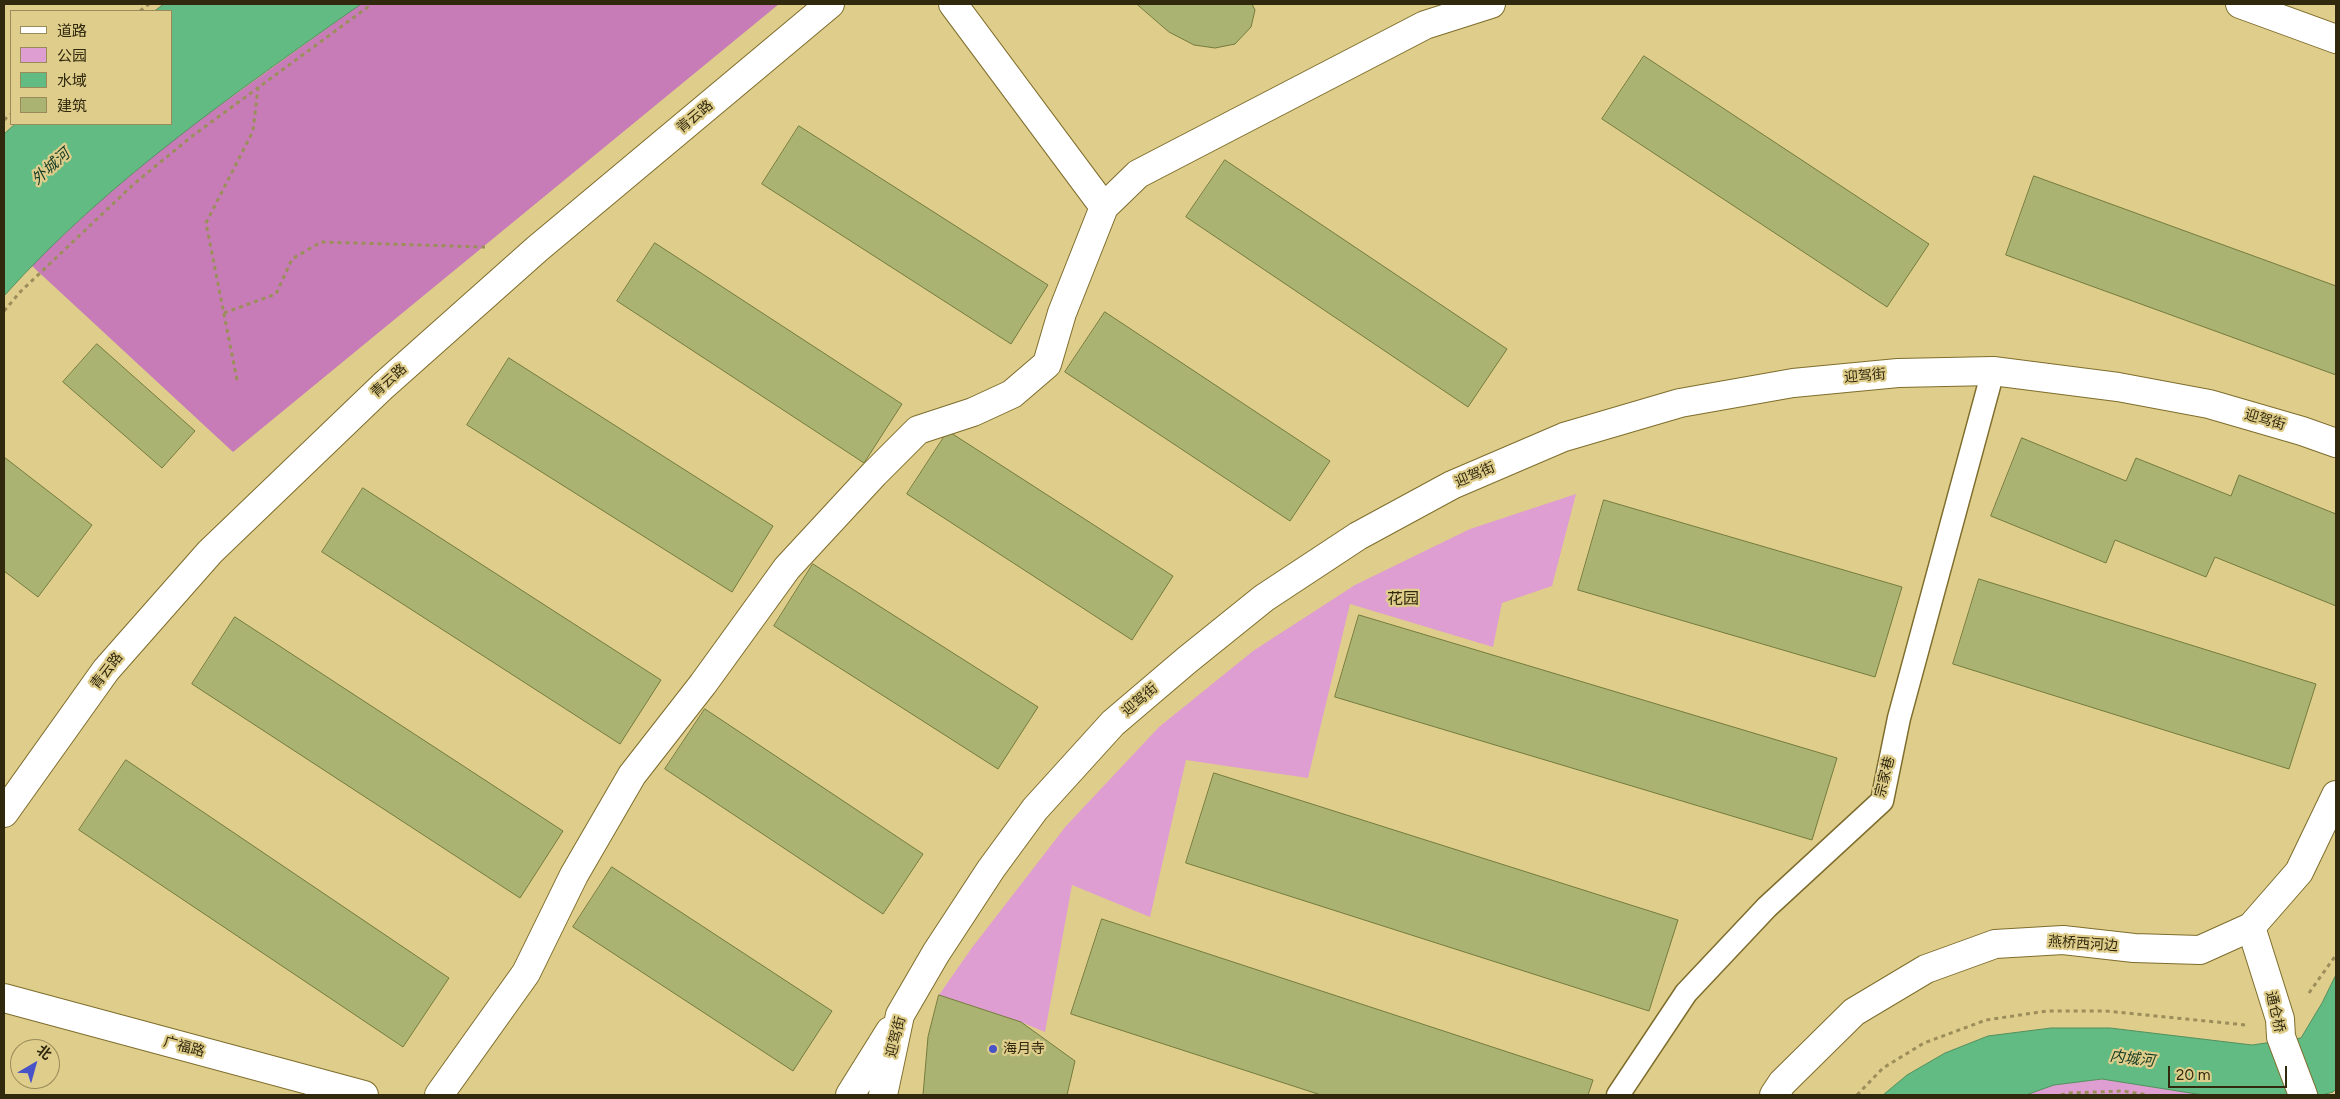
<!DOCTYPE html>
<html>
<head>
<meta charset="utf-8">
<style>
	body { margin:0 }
	#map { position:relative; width:2340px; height:1099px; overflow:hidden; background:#dfcd8b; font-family:Figtree,"Noto Sans SC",sans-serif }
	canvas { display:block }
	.frame { position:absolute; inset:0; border:5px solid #31290e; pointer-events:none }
	.legend { position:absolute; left:10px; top:10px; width:162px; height:115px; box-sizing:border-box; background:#dfcd8b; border:1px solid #998b59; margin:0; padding:6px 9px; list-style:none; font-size:15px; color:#31290e }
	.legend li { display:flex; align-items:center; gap:10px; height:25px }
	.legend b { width:25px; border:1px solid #998b59 }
	.north { position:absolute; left:10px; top:1039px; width:50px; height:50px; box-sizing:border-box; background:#dfcd8b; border:1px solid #998b59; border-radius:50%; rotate:38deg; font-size:14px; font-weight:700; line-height:20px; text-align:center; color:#31290e }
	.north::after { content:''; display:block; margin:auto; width:18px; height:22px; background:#4953c8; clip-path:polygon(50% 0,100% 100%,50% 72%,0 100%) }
	.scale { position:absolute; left:2168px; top:1066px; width:119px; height:22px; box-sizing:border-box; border:2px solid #31290e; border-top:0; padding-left:6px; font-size:15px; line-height:18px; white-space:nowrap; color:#31290e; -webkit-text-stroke:4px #dfcd8b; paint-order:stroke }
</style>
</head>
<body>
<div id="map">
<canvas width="2340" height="1099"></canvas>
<div class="frame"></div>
<ul class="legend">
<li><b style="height:6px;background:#fff"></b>道路</li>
<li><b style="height:14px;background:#df9ed1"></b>公园</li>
<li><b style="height:14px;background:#61bb82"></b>水域</li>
<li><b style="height:14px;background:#abb373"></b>建筑</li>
</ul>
<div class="north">北</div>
<div class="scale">20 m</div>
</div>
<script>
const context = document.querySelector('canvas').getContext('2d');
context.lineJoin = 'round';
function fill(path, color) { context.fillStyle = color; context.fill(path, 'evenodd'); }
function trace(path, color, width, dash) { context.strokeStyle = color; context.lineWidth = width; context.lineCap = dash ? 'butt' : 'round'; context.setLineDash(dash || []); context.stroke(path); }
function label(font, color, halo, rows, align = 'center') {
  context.font = font + ' Figtree,"Noto Sans SC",sans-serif'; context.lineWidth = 4.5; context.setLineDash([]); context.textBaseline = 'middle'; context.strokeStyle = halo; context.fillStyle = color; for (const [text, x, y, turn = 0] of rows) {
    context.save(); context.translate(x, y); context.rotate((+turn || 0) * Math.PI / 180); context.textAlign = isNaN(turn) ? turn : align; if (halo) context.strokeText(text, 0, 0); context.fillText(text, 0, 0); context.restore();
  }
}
const green = new Path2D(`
	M1576,494L1552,586L1502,603L1493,647L1350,604L1308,778L1186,760L1150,917L1072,885L1045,1032L1021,1022L939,995L971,949L1066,826L1159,727L1253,651L1355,585L1470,529Z
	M2102,1079L2203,1095H2026L2054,1085Z`);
const forest = new Path2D(`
	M361,4H779L233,452L31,265L99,202L176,137Z`);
const water = new Path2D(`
	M164,4H361C235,93 107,181 4,296V134L15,124H171V11H155Z
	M2336,975V1089L2333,1092L2322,1095H2203L2102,1079L2054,1085L2026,1095H1883L1907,1075L1945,1053L1988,1036L2051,1028H2110L2252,1045L2301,1038L2322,1003Z`);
const building = new Path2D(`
	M1137,4H1252L1255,10L1251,27L1235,44L1215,48L1194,45L1169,32Z
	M1644,56L1929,244L1887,307L1602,119Z
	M799,126L1048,285L1011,344L762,184Z
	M1225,160L1507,349L1468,407L1186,217Z
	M2034,176L2336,286V375L2006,255Z
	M655,243L902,404L864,463L617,301Z
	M1105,312L1330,461L1290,521L1065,372Z
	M97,344L195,431L162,468L63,382Z
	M509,358L773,526L732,592L467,425Z
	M948,431L1173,576L1132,640L907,494Z
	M2022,438L2126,481L2136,458L2231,496L2239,475L2336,514V606L2215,557L2206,577L2115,540L2106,563L1991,516Z
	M4,457L92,525L38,597L4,571Z
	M363,488L661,680L620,744L322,552Z
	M1604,500L1902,587L1875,677L1578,590Z
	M813,564L1038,707L998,769L774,626Z
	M1979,579L2316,684L2289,769L1953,664Z
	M1359,615L1837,758L1812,840L1335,697Z
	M235,617L563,831L520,898L192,684Z
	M705,709L923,854L883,914L665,769Z
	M126,760L449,978L403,1047L79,830Z
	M1214,773L1678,920L1649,1011L1186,863Z
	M612,867L832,1011L793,1071L573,927Z
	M1102,919L1593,1080L1588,1095H1321L1071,1014Z
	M939,995L1021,1022L1075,1061L1067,1095H923L928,1037Z`);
const path = new Path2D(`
	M140,11L149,4
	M4,120L11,114
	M4,311L21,291L135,183L191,137L372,4
	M224,313L276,294L292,259L321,242L485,247
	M237,380L206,223L253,131L258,88
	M2309,993L2336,955
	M1857,1095L1883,1068L1924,1043L1986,1020L2047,1011H2106L2246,1025
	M2061,1095L2068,1093L2123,1091L2148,1095`);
const lane = new Path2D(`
	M1618,1095L1686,993L1767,907L1882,801L1899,718L1993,371`);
const street = new Path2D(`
	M953,4L1104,207
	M2240,4L2336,39
	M2251,927L2280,1019L2281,1037L2303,1095
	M439,1095L526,973L574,875L632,775L703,684L787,568L874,474L918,430L973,412L1012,394L1047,364L1062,313L1104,207L1138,174L1425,25L1491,4`);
const secondary = new Path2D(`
	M4,813L106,670L210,552L383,386L537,249L830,4
	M4,998L364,1095
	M850,1095L890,1031
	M883,1095L900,1015L936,953L991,869L1035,809L1113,723L1187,660L1264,598L1358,536L1452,485L1564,437L1680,403L1793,383L1898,373L1993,371L2118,387L2209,404L2302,431L2336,443
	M1774,1095L1782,1083L1854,1012L1926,969L1995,944L2063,940L2134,948L2200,950L2251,927L2299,872L2336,795`);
const markers = [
	[993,1049,5,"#4953c8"]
];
const streetNames = [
	["青云路",695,117,-40],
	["迎驾街",1865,376,-5],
	["青云路",389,381,-42],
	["迎驾街",2265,420,16],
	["迎驾街",1475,475,-23],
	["青云路",107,671,-52],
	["迎驾街",1140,700,-41],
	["宗家巷",1885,777,-76],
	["燕桥西河边",2083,944,4],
	["通仓桥",2275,1012,77],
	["迎驾街",896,1037,-76],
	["广福路",184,1047,15]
];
const poiNames = [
	["海月寺",1003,1049]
];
const waterNames = [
	["外城河",51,167,-42],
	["内城河",2132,1059,7]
];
const quarterNames = [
	["花园",1403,599]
];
fill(green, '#df9ed1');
fill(forest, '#c77cb8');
fill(water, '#61bb82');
trace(water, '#538f5f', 1);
fill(building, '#abb373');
trace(building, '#747b3c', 1);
trace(lane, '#7e6d2c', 25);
trace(street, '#7e6d2c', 30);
trace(secondary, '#7e6d2c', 30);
trace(path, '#9c8e5b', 3, [4, 4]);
trace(lane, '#fff', 22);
trace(street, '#fff', 28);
trace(secondary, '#fff', 28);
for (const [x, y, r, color] of markers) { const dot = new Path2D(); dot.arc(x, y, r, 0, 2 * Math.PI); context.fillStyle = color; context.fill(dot); trace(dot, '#dfcd8b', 2); }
label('14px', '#31290e', '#dfcd8b', streetNames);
label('14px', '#31290e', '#dfcd8b', poiNames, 'left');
label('italic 15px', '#143b24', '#dfcd8b', waterNames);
label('16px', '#31290e', '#dfcd8b', quarterNames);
</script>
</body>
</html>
